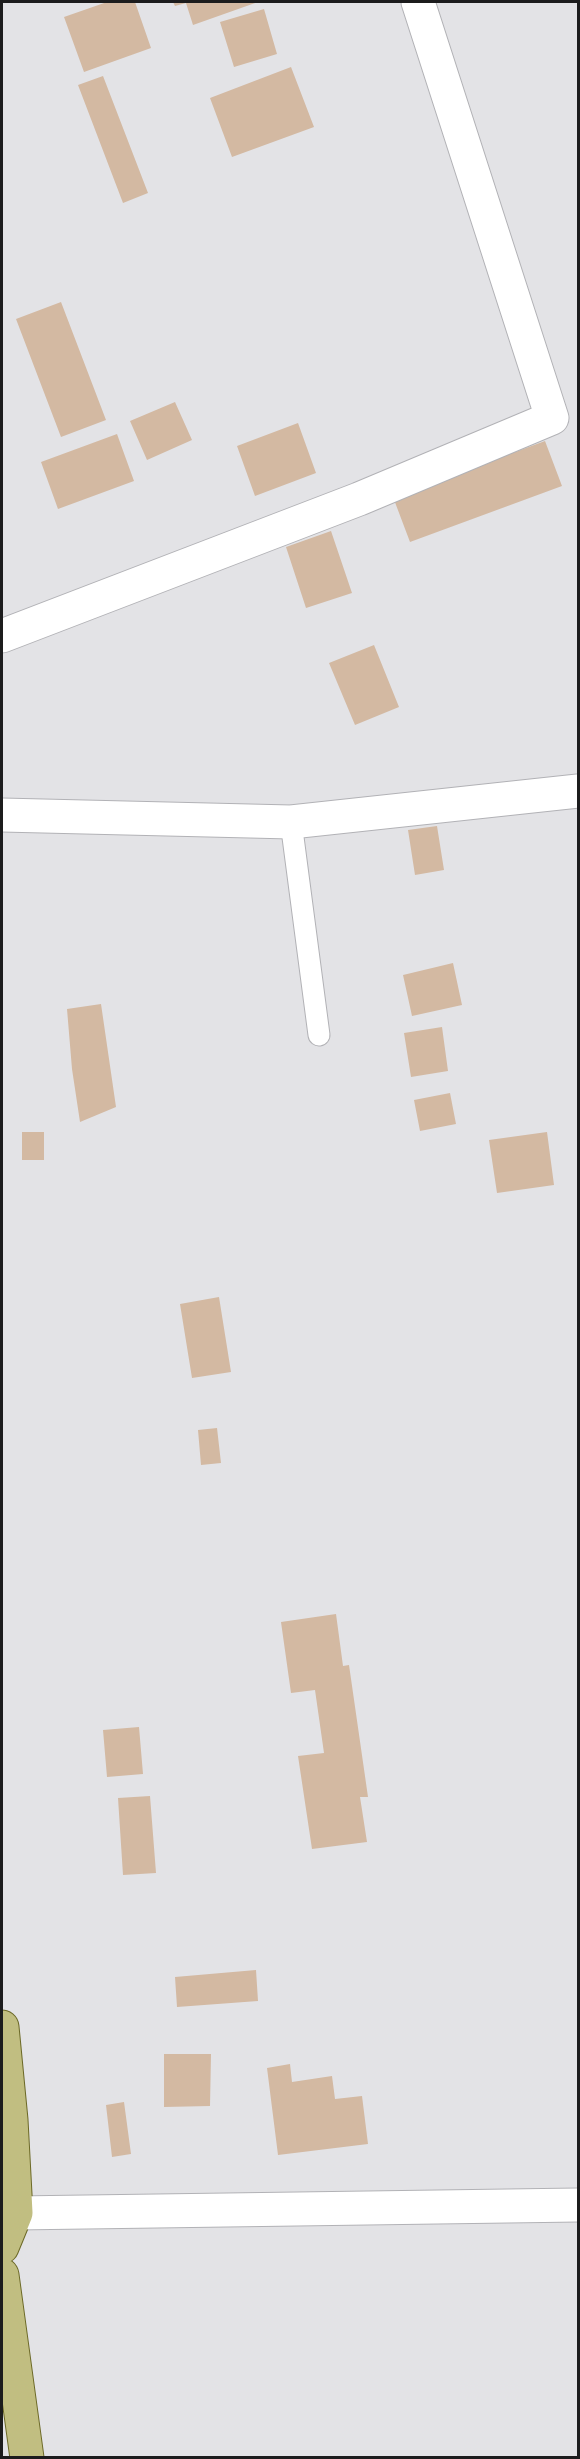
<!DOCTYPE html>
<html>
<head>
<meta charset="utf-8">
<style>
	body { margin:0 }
	#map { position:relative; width:580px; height:2459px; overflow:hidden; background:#e3e3e6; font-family:Figtree,sans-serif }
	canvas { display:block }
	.frame { position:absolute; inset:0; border:3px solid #1c1c1d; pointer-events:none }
</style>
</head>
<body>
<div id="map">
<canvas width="580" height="2459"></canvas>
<div class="frame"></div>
</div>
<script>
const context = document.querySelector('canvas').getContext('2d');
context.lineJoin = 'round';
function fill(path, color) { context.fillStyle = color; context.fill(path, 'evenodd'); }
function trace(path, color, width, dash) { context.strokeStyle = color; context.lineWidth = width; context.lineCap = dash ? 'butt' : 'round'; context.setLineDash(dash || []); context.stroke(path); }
const building = new Path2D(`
	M107,2H135L151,48L84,72L64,17Z
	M173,2H258L193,25L186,3L175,6Z
	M264,9L277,54L234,67L220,22Z
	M291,67L314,127L232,157L210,98Z
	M103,76L148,193L123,203L78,85Z
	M61,302L106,420L61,437L16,319Z
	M175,402L192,440L147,460L130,421Z
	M298,423L316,473L255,496L237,446Z
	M117,434L134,481L58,509L41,462Z
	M545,441L562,486L410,542L393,497Z
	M331,531L352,593L306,608L286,547Z
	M374,645L399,707L355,725L329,663Z
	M437,826L444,870L415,875L408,830Z
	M453,963L462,1005L412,1016L403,975Z
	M101,1004L116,1107L80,1122L72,1069L67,1009Z
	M442,1027L448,1071L411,1077L404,1033Z
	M450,1093L456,1124L420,1131L414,1100Z
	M22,1132H44V1160H22Z
	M547,1132L554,1185L497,1193L489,1140Z
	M219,1297L231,1372L192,1378L180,1304Z
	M217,1428L221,1463L201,1465L198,1430Z
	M336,1614L343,1666L349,1665L368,1797H360L367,1842L312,1849L298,1756L324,1753L315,1690L291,1693L281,1622Z
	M139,1727L143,1774L107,1777L103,1730Z
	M150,1796L156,1873L123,1875L118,1798Z
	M256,1970L258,2001L177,2007L175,1977Z
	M164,2054H211L210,2106L164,2107Z
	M290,2064L292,2082L332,2076L335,2099L362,2096L368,2144L278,2155L267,2068Z
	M124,2102L131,2154L112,2157L106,2105Z`);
const service = new Path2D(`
	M291,822L319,1035`);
const minor = new Path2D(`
	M2,636L359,499L552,418L418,2
	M2,815L291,822L578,791`);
const tertiary = new Path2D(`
	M2,2215L16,2213L578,2205`);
const primary = new Path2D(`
	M2,2027L11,2120L16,2213L2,2247
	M2,2275L27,2458`);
fill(building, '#d3b9a2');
trace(service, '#b2b2b6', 23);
trace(minor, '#b2b2b6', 35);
trace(tertiary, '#b2b2b6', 35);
trace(primary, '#6c6927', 35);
trace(service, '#fff', 21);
trace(minor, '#fff', 33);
trace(tertiary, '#fff', 33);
trace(primary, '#c1be81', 33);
</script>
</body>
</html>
